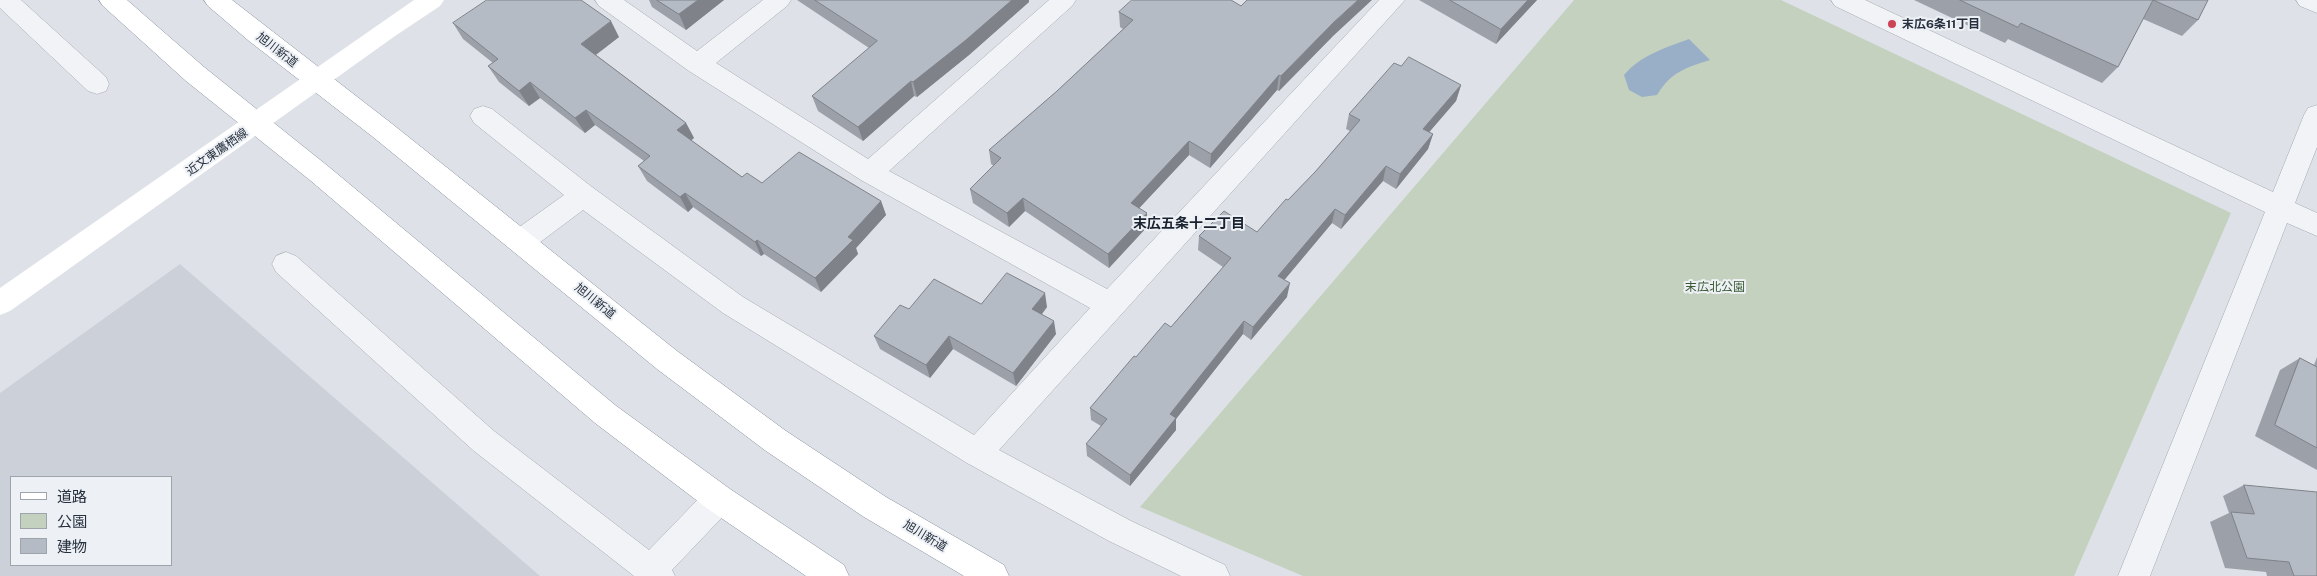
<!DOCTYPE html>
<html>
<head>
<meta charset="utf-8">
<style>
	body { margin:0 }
	#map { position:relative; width:2317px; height:576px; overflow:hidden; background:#dee2e8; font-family:"Public Sans","Noto Sans JP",sans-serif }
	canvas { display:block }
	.legend { position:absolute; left:10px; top:476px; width:162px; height:90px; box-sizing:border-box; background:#edf1f5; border:1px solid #9ea4ac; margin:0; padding:6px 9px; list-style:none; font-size:15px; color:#27303e }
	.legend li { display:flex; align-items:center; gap:10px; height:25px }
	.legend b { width:25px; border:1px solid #9ea4ac }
</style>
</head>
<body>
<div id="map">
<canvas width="2317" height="576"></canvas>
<ul class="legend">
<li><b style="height:6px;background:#fff"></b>道路</li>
<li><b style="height:14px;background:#c4d1bf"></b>公園</li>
<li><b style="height:14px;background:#b5bbc4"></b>建物</li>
</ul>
</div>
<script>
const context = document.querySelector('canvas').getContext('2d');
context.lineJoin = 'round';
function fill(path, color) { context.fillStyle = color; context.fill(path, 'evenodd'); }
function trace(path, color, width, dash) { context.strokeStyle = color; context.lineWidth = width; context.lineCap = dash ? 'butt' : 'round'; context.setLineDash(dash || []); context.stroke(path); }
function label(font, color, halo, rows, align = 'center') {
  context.font = font + ' "Public Sans","Noto Sans JP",sans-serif'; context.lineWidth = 4; context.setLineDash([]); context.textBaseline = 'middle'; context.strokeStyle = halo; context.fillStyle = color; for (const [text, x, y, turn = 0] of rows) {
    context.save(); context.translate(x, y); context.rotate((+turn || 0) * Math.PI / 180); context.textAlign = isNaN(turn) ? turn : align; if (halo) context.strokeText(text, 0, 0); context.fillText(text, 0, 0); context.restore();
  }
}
const built = new Path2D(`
	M180,264L540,576H0V393ZM11,477H171V565H11Z`);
const green = new Path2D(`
	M1574,0H1781L2231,213L2074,576H1303L1140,507Z`);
const water = new Path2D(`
	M1689,39L1710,60C1685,68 1671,72 1657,95L1642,97L1629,90L1624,75C1641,55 1665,48 1689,39Z`);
const street = new Path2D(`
	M0,0H21L106,77L109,84L106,91L97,94L88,91L0,8Z
	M595,0H624L697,51L763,0H791L787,6L716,63L868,159L1049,0H1076L1072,6L889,171L1107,289L1379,0H1405L999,450L1131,521L1225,565L1230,576H1181L1109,541L967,463L723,313L583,210L531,249L521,252L511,249L508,241L511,233L564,195L474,123L470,116L474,109L483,106L492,109L592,187L743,297L974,435L1090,308L861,180L689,71L599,6Z
	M1831,0H1865L2273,192L2304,115L2308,108L2317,105V147L2295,203L2317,213V236L2287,223L2150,576H2118L2265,212L1835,6Z
	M2296,0H2317V13L2300,6Z
	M286,252L296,256L494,431L649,550L708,489L719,485L730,489L734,499L730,509L672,570L675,576H634L474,451L276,272L272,264L276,256Z`);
const secondary = new Path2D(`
	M414,0H444L440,6L395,36L10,311L0,315V288Z`);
const highway = new Path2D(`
	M99,0H127L204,67L329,167L615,405L730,489L844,565L849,576H806L708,509L595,423L311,181L186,81L103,6Z
	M204,0H232L391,123L677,351L786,431L886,497L1004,565L1009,576H964L864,517L766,451L657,369L373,137L249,41L208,6Z`);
const wall = new Path2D(`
	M649,0H724L686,30L652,7Z
	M797,0H1029V2L969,55L917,97L914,96L863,141L818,111L812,96L869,48Z
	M1419,0H1537L1496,44Z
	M1914,0H2208L2198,20L2182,36L2143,19L2118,67L2102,83L2008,39L2005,43Z
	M1241,6L1332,37L1279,91L1277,90L1210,168L1189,155L1139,208L1147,227L1109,268L1025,211L1009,227L973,203L970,189L994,166L991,164L989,150L1057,91L1123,29L1120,27L1119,12Z
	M453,23L619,37L596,55L686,123L694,138L691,140L742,177L762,183L881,201L886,215L856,248L858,254L821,292L764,254L761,256L693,207L688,212L647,181L638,166L644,161L595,125L585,133L540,98L529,106L499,82L488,66L493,63L463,39Z
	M1401,66L1461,85L1456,101L1429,132L1433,134L1428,149L1396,189L1383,181L1341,229L1332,223L1284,280L1287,297L1251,340L1243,334L1176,419V430L1130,486L1087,456L1086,444L1101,426L1091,420L1090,408L1136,357L1171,327L1223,267L1198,250L1199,236L1257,232L1315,172L1350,131L1346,129L1349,114Z
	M1047,307L1042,314L1056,334L1016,386L953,349L930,378L880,349L874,336L909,309Z
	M2317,357V470L2255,436L2280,370L2300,358L2314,365Z
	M2244,485L2317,576H2267L2266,572L2225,568L2210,522L2229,513L2223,496Z`);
const shadedWall = new Path2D(`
	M698,0H724L686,30L679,14Z
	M1012,0H1029V2L969,55L917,97L913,82Z
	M1358,0H1372L1332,37L1279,91L1281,76L1334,22Z
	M1528,0H1537L1496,44L1501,29Z
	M611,21L619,37L590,59L581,44Z
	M1279,75L1277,90L1210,168L1211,154Z
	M911,81L914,96L863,141L858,127Z
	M530,82L540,98L529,106L519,91Z
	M1461,85L1456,101L1419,144L1423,129Z
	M586,110L595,125L585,133L575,118Z
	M686,123L694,138L685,145L677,130Z
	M1433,134L1428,149L1396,189L1400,174Z
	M1189,141V155L1131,217V203Z
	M1386,166L1383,181L1341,229L1345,215Z
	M685,193L693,207L688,212L680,197Z
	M1023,198L1025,211L1009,227L1007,213Z
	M881,201L886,215L856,248L858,254L821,292L815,278L848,237Z
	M1335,209L1332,223L1276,290L1278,276Z
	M1147,213V227L1109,268L1108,254Z
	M757,240L764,254L761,256L755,242Z
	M1290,283L1287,297L1251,340L1253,327Z
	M1045,293L1047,307L1035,323L1032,309Z
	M1054,321L1056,334L1016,386L1013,373Z
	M1244,321L1243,334L1176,419V430L1130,486V475L1170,414Z
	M949,336L953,349L930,378L926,365Z`);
const building = new Path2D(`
	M487,0H581L611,21L581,44L686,123L677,130L742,177L747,173L762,183L799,152L881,201L848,237L853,240L815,278L757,240L755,242L685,193L680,197L638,166L650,156L586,110L575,118L530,82L519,91L488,66L498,59L453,23Z
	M657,0H698L679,14Z
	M815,0H1012L966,40L913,82L911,81L858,127L812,96L877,41Z
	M1132,0H1231L1241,6L1247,0H1358L1334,22L1281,76L1279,75L1211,154L1189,141L1131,203L1147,213L1108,254L1023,198L1007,213L970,189L1001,158L989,150L1057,91L1133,20L1119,12Z
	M1450,0H1528L1501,29Z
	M1960,0H2208L2198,20L2153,0L2118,67L2021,23L2018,27Z
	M1409,57L1461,85L1423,129L1433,134L1400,174L1386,166L1345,215L1335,209L1278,276L1290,283L1253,327L1244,321L1170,414L1176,418L1130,475L1086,444L1107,419L1090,408L1134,356L1136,357L1165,323L1171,327L1231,258L1199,236L1224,211L1257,232L1286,199L1288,200L1315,172L1360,120L1349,114L1394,63L1401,66Z
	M1007,273L1045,293L1032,309L1054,321L1013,373L949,336L926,365L874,336L900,305L909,309L934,279L981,304Z
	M2300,358L2317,367V448L2275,425Z
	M2244,485L2317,492V576H2294L2289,562L2247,558L2231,512L2254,514Z`);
const markers = [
	[1892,24,5,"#cd4356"]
];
const poiNames = [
	["末広6条11丁目",1902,24]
];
const streetNames = [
	["旭川新道",277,50,38],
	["近文東鷹栖線",217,152,-35],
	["旭川新道",595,301,39],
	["旭川新道",925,536,31]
];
const parkNames = [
	["末広北公園",1715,287]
];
const neighbourhoodNames = [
	["末広五条十二丁目",1189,224]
];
fill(built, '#ccd1d9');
fill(green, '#c4d1bf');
fill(water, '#99afc8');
trace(street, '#a3a9b2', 1);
trace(highway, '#868f9e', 1);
fill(street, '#f1f3f6');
fill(secondary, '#fff');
fill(highway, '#fff');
fill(wall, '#9ca1a9');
fill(shadedWall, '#7f8389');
fill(building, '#b5bbc4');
trace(building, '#7f8389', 1);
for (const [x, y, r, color] of markers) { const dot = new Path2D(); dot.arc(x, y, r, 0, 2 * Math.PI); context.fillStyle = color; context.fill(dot); trace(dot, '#edf1f5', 2); }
label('bold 12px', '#27303e', '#edf1f5', poiNames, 'left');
label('12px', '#27303e', '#edf1f5', streetNames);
label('12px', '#3b5a35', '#edf1f5', parkNames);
label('bold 14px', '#1a212f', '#edf1f5', neighbourhoodNames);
</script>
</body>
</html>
